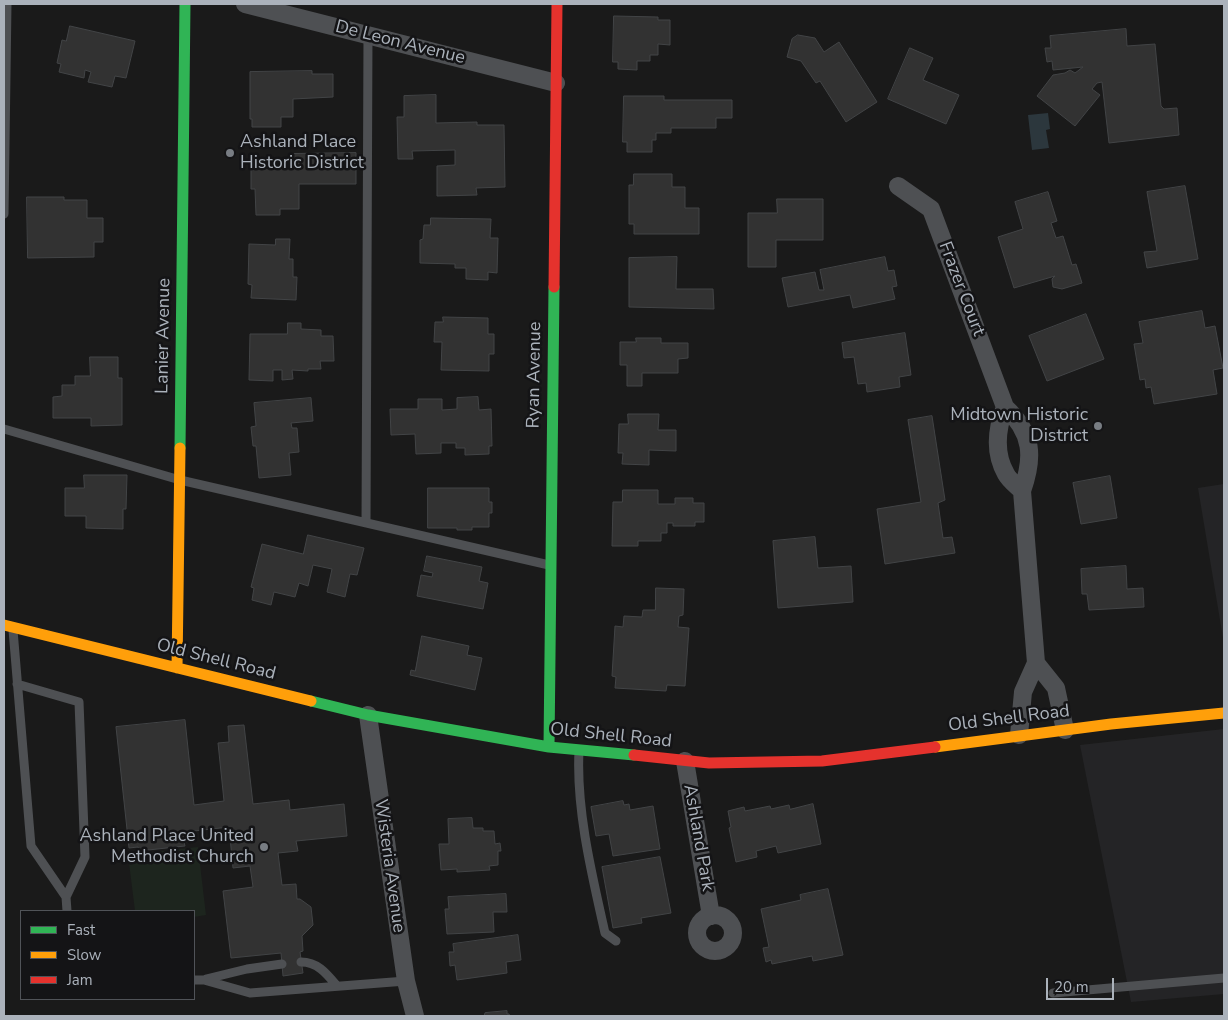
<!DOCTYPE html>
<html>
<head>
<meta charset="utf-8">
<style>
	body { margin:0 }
	#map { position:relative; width:1228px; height:1020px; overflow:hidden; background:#1a1a1a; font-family:"Nunito Sans",sans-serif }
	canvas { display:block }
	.frame { position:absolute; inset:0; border:5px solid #abb2bb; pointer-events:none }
	.legend { position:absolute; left:20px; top:910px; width:175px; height:90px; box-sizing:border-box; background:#141416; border:1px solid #505358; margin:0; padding:6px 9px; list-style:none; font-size:15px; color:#abb2bb }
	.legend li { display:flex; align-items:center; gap:10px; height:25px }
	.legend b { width:25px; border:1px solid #505358 }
	.scale { position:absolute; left:1046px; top:978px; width:68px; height:22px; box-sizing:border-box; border:2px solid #abb2bb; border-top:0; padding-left:6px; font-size:15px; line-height:18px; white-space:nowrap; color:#abb2bb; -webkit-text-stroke:4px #141416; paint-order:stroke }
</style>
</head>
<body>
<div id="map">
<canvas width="1228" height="1020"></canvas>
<div class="frame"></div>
<ul class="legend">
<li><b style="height:6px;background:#30b455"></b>Fast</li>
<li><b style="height:6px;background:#ff9f0a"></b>Slow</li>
<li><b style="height:6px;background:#e5322d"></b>Jam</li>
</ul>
<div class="scale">20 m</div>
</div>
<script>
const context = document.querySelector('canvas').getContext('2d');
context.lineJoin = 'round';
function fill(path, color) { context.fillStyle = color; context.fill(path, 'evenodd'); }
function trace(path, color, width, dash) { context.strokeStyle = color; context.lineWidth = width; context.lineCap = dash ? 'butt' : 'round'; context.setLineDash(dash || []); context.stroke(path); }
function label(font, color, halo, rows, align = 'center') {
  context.font = font + ' "Nunito Sans",sans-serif'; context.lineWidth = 5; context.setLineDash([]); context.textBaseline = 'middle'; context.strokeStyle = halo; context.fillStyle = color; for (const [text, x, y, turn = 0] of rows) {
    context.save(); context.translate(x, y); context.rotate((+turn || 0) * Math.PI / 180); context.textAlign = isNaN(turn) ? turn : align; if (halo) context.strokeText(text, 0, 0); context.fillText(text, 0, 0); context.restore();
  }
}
const built = new Path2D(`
	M1224,484V644L1198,488Z
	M1224,729V994L1131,1002L1080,745Z`);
const green = new Path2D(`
	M198,847L206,915L194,917V911H135L128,855Z`);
const water = new Path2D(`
	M1048,113L1050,129L1046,130L1049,148L1032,150L1028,115Z`);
const building = new Path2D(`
	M614,16L658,17V20H670V45L658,44V55H650V61H637V70L618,69V62H613Z
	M70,26L135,41L126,78L115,76L112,87L88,82L91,72L85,70L84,78L59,72L61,64L57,63L62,40L66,41Z
	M1126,29L1127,46L1155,44L1161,106L1164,109L1177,108L1179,135L1109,143L1102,82L1097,83L1092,89L1100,95L1075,126L1037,96L1053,75L1065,73L1070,70L1075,73L1083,67L1053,70L1052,61L1047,62L1045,48H1051L1050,36Z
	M798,35L815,38L824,52L839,42L877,102L846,122L820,81L816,83L801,61L787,57L792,39Z
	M910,48L933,58L923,80L959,95L946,124L888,99Z
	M312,71V74H333V97L293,99V117H281V127H252V119H250V72Z
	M436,95V123L477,122V125H504L505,187L476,188L477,195L437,196V166L455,165V150L412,151L413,159H398L397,117H404V96Z
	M624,96H664V100H732V118H716V128H671V133H656V140H652V152H627V142H623Z
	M356,153V184H299V209H280V215H256L255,189H251V170H254V165H289V154Z
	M634,174H672V187H685V208H699V234H634V224H629V185H633Z
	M1185,186L1198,259L1147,268L1144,252L1157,251L1147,192Z
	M1048,192L1057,221L1051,223L1056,238L1063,236L1072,265L1076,264L1082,283L1062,289L1053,287L1052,279L1055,276L1014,288L998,237L1023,229L1015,202Z
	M27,197H64V200H87V218H103V242H94V257L28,258Z
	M777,199H823V240H776V267H748V213H777Z
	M431,218L491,219L490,238H498L497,273L488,272V280L466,279V268H455V264L420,263V240L423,239L424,225H430Z
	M276,239H290L289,259H293V277H297L296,300L251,298L252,285L248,284L249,244L275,245Z
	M677,257L676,289H713L714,309L629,307V258Z
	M885,257L888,271L894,270L897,286L892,287L895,299L853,308L850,295L788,307L782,278L815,272L819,290H824L820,270Z
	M1202,311L1205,328L1215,326L1223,368L1213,370L1217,394L1154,404L1151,387L1146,388L1145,379L1140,380L1134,344L1143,343L1139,322Z
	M1086,314L1104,359L1047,381L1029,336Z
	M443,317L488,318V334H494V354H489V371L441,370L442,342H434L435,322H443Z
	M288,323H301V329L321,330V336H333L334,361H320L321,369H308V371L292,370L293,379L282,380V370H273V381L249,380L250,334H287Z
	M905,333L911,375L899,377L900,387L867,392L866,383L858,384L854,357L844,358L842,343Z
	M636,338H661V343H688V358L678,359V373H642V386H627V365H620V342H636Z
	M90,357H118V378H122V425L91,426V418H53V397L62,396V385H75V376H90Z
	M478,397L479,410L491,409L492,446H489V454L465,455V448H456V443H441V453L416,454L415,434L391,435L390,409H418V399H442V410L457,409V398Z
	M311,398L313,421L291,423L292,428H297L299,452L289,453L291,475L259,478L256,446H253L251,427L256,426L254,403Z
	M628,414H659L658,430H676V451L649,450V465L622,464L623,453H618L619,424H628Z
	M932,416L945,500L938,503L943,538L952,537L955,553L885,564L877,509L921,502L908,420Z
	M84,475H127L126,509H123V529L86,528V516H65V488H84Z
	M1110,476L1117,518L1081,524L1073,483Z
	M428,488H489V502H492V513H489V527H472V530H457V528H428Z
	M623,490H658V504H675V498H693V503H704V522H695V526H673V523H667V533H661V541H638V546H612L613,502H622Z
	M308,535L364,548L357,575L350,574L345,597L327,592L332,569L313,565L308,586L299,583L295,597L274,592L271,605L252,600L254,588L251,587L262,544L303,554Z
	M815,537L818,568L851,566L853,602L778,608L773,541Z
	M427,556L482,567L479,581L488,583L483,609L417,596L421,575L432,577L433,573L424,571Z
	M1126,566L1127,589L1143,588L1144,607L1089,610L1087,594H1082L1081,569Z
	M656,588L684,589L683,615L679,616L678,627L689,628L685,686L667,685L666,691L615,688L616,677L612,676L615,626L623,627L624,616L642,617L643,610H655Z
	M422,636L469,646L467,655L482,658L475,690L410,675L411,670L415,671Z
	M185,720L194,805L224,801L218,743L229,742L228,726L244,725L253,804L289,800L290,810L344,804L347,836L296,841L298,851L278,853L282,885L296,884L297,899H300L311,907L313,925L302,936L303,951L300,952L303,973L283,976L281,953L231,958L223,891L253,887L250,866L233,868L229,827L194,831L195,841L184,842L185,846L139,851L138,847L129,848L116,727Z
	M623,801L624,805L629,804L630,810L653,806L660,849L613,856L609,834L596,836L591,807Z
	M813,804L821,844L778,853L776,846L756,851L757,857L736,862L729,828L731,827L728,811L744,807L745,811L770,806L771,809L789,805L790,809Z
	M472,818L473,828H483V831H494L495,844L500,843L501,851H498V865L489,866L490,870L457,872V869L441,870L439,844H449L448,819Z
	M660,857L671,913L641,918L642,923L613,928L602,867Z
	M828,889L843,955L813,961L812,956L772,964L771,960L766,962L763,948L769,947L761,909L801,900L800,895Z
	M506,894L507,912H493L494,932L447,934L445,909H449L448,897Z
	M518,935L521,960L506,962L507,973L457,980L455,965L450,966L449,952H454L453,944Z
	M507,1011V1014H509L510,1016H484L485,1013Z`);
const lane = new Path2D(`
	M4,214L7,4
	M4,429L180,480L549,565
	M366,523L368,35
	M13,630L31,846L66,897
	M17,684L79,702L85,857L66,897L67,911
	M579,751C576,810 592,875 605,933L616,941
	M301,962C318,962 327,974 337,986
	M206,979L247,969L282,964
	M194,980H204L250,993L406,981
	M1053,993L1224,978`);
const street = new Path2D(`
	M245,4L556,83
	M898,186L931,209L1005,407C1033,433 1034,457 1022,491L1036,663L1023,692L1019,735
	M1005,407C997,428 994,453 1006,474C1009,480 1017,486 1022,491
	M1036,663L1056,688L1065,730
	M368,715L406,981L415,1016
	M685,761L711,916
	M697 933a18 18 0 1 1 36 0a18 18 0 1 1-36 0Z`);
const fast = new Path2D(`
	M180,448L185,4
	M311,701L368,715L549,747L634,755
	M549,747L554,287`);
const slow = new Path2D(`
	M4,625L311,701
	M177,668L180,448
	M935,747L1111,724L1224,713`);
const jam = new Path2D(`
	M554,287L557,4
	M634,755L709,763L822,761L935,747`);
const markers = [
	[230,153,5,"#787d83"],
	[1098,426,5,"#787d83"],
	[264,847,5,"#787d83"]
];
const streetNames = [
	["De Leon Avenue",400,43,14],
	["Frazer Court",961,289,69],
	["Lanier Avenue",164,336,-89],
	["Ryan Avenue",535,375,-89],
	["Old Shell Road",216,660,14],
	["Old Shell Road",1009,719,-7],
	["Old Shell Road",611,736,6],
	["Ashland Park",698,838,80],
	["Wisteria Avenue",389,866,82]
];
const poiNames = [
	["Ashland Place",240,143,"left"],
	["Historic District",240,164,"left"],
	["Midtown Historic",1088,416],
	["District",1088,437],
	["Ashland Place United",254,837],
	["Methodist Church",254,858]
];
fill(built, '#242426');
fill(green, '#1d251e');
fill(water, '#2c373d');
fill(building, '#323232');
trace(building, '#424446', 1);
trace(lane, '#4e5053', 9);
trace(street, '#4e5053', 18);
trace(fast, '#30b455', 11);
trace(slow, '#ff9f0a', 11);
trace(jam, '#e5322d', 11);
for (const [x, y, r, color] of markers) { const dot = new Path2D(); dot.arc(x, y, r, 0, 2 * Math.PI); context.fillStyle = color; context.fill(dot); trace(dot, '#141416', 2); }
label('18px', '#abb2bb', '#141416', streetNames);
label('18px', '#abb2bb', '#141416', poiNames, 'right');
</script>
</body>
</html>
